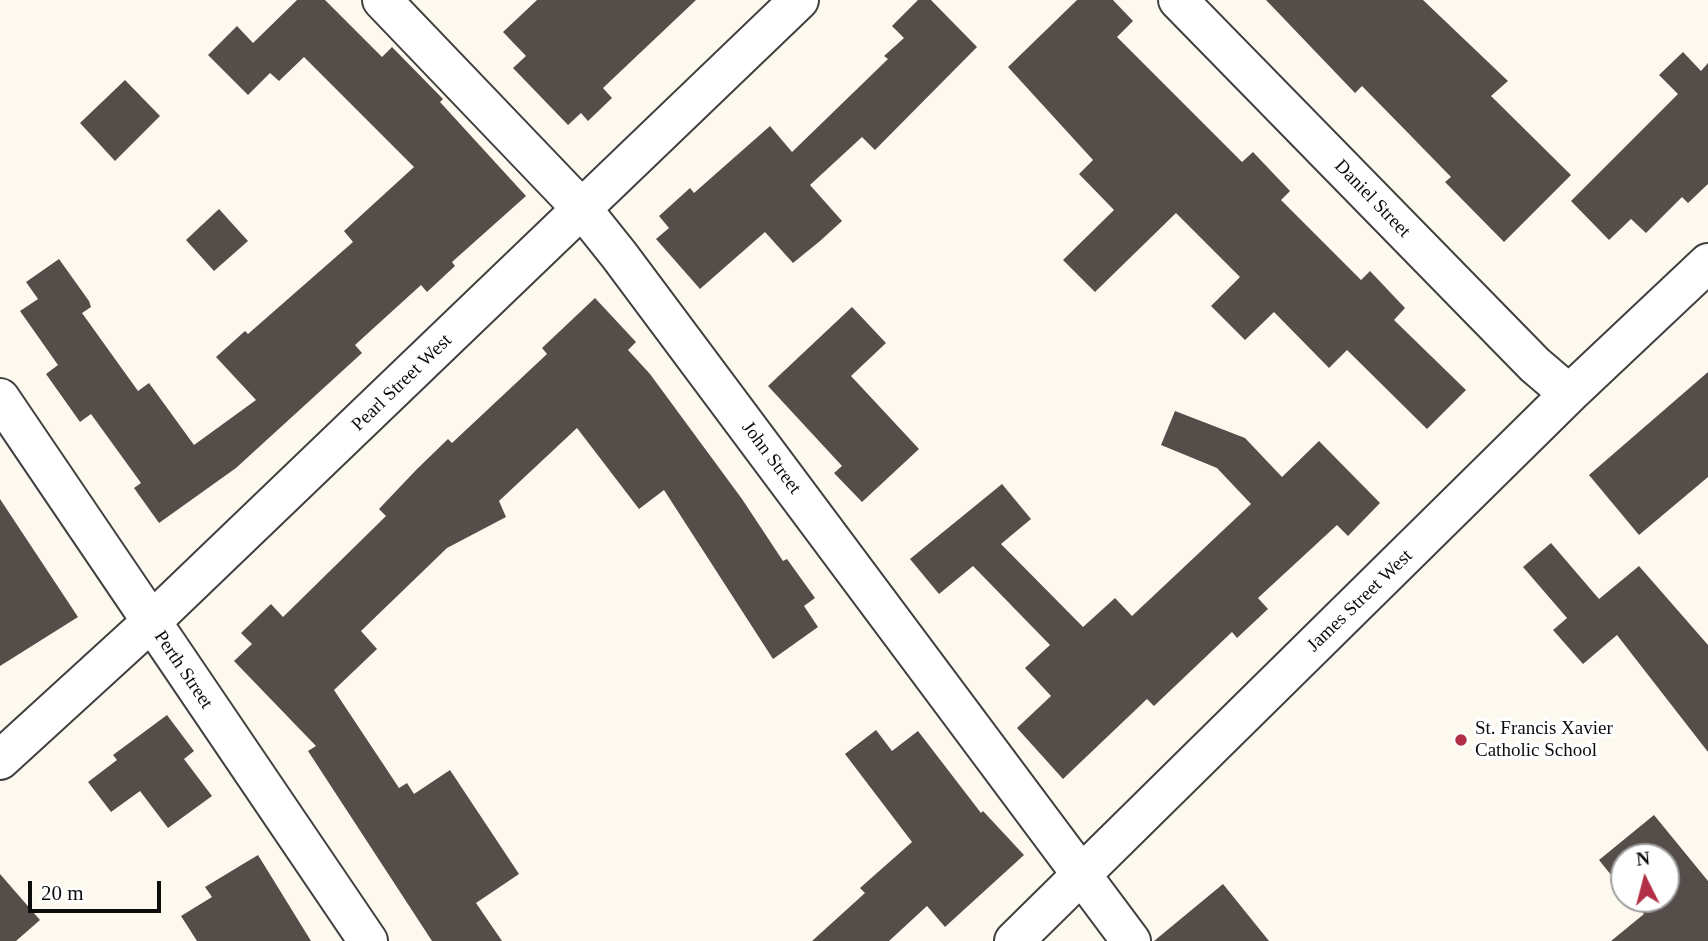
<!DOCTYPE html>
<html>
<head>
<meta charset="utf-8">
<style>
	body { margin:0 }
	#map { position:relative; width:1708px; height:941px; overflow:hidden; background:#fef9ee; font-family:Georgia,serif }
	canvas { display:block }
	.north { position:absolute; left:1610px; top:843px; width:70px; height:70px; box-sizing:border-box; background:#fff; border:2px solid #9e9e9e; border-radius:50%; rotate:354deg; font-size:19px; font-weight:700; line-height:28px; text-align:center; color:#0d0d0d }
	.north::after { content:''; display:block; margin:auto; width:24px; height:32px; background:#b32f46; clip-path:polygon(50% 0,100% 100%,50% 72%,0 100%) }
	.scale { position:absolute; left:28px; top:881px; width:133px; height:32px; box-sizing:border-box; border:4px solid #0d0d0d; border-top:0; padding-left:9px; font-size:21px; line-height:24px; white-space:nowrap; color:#0d0d0d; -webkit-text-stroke:5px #fff; paint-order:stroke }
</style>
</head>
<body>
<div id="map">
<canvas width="1708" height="941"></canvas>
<div class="north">N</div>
<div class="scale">20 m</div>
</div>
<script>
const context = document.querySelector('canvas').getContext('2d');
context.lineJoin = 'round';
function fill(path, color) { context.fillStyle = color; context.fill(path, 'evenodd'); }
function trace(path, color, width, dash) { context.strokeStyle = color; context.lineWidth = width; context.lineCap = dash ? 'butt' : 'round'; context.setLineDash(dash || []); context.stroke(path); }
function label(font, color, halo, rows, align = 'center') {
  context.font = font + ' Georgia,serif'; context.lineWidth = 7; context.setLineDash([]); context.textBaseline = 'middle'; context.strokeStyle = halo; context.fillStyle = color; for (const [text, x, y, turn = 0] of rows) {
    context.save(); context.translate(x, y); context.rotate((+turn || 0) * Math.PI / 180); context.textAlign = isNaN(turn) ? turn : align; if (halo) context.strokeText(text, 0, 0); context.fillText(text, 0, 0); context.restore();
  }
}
const building = new Path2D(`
	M297,0H325L382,57L392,47L443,99L440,102L526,196L452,262L455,266L427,292L421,285L355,345L362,353L236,468L159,523L134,488L141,483L91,414L80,422L46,374L58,365L20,311L38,299L26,282L59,259L89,301L91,307L82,313L138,391L149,383L194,445L256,400L216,357L245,331L248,334L353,242L344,231L414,167L304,57L279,81L270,73L248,95L208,55L237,26L253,43Z
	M537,0H696L603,88L612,98L588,121L581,113L568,125L513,68L526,56L503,32Z
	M918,0H931L977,47L875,150L862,137L810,185L842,221L820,241L793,263L765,232L700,289L656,239L669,228L659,216L690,188L694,193L770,126L792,152L888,59L884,56L904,38L892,26Z
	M1077,0H1113L1133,21L1117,37L1242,162L1253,152L1290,191L1281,200L1361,280L1370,271L1405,308L1394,320L1466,390L1427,429L1347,350L1329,368L1274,312L1245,340L1211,306L1240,277L1176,213L1095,292L1063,260L1114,210L1079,174L1093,160L1008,67Z
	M1266,0H1423L1508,81L1491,96L1571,175L1504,242L1445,182L1451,177L1412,137L1362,86L1355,93Z
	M1683,52L1701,71L1708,63V184L1688,203L1682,197L1646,233L1631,219L1609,240L1571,201L1678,94L1659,75Z
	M125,80L160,116L115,161L80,123Z
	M219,209L248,241L214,271L186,240Z
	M595,298L636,342L628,350L650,374L742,499L783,561L787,559L815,598L804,606L818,627L773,659L664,490L639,509L577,428L499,501L506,517L447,548L361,631L377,649L334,690L399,788L407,783L414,794L450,770L519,874L476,903L502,941H432L308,751L316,746L234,661L252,644L241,633L271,604L283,617L386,516L379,509L417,469L448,439L452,443L547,354L542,348Z
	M852,307L886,343L851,376L919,449L862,502L834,473L842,466L768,386Z
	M1708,372V477L1639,535L1589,475Z
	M1175,411L1245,438L1282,477L1319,441L1380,503L1348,536L1337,525L1258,598L1268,609L1237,638L1232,632L1154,706L1147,699L1063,779L1017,728L1051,696L1025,668L1050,645L973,566L939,594L910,559L1002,484L1031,519L1001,544L1083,627L1115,598L1132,616L1251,504L1217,468L1161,445Z
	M0,499L78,617L0,666Z
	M1551,543L1599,599L1639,566L1708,645V752L1617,635L1583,664L1553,630L1567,618L1523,567Z
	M167,715L194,751L184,759L212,796L168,828L140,791L111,812L88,782L117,760L113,755Z
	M876,730L892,751L918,731L981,813L983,811L1024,855L945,927L927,906L889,941H812L865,893L860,888L912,842L845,754Z
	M1654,815L1708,881V941H1611L1644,914L1631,899H1666V857H1624V891L1599,860Z
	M258,855L311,941H197L181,916L212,897L205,887Z
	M0,874L40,920L16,941H0Z
	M1223,884L1269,941H1154Z`);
const minor = new Path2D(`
	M382,0L583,210L619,255L1131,941
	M1178,0L1535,365L1569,394
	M0,760L151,622
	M1014,941L1569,394L1708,263`);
const tertiary = new Path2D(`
	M0,398L368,941
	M151,622L799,0`);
const markers = [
	[1461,740,7,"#b32f46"]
];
const streetNames = [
	["Daniel Street",1372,199,46],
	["Pearl Street West",402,383,-44],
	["John Street",771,458,53],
	["James Street West",1360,601,-44],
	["Perth Street",183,670,56]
];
const poiNames = [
	["St. Francis Xavier",1475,729],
	["Catholic School",1475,751]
];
fill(building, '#554d4a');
trace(minor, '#404040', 42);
trace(tertiary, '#404040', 42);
trace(minor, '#fff', 38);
trace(tertiary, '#fff', 38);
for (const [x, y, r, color] of markers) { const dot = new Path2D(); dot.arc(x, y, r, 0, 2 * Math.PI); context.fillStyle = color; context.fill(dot); trace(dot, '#fff', 2.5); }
label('19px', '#0d0d0d', '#fff', streetNames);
label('19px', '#0d0d0d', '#fff', poiNames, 'left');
</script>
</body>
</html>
